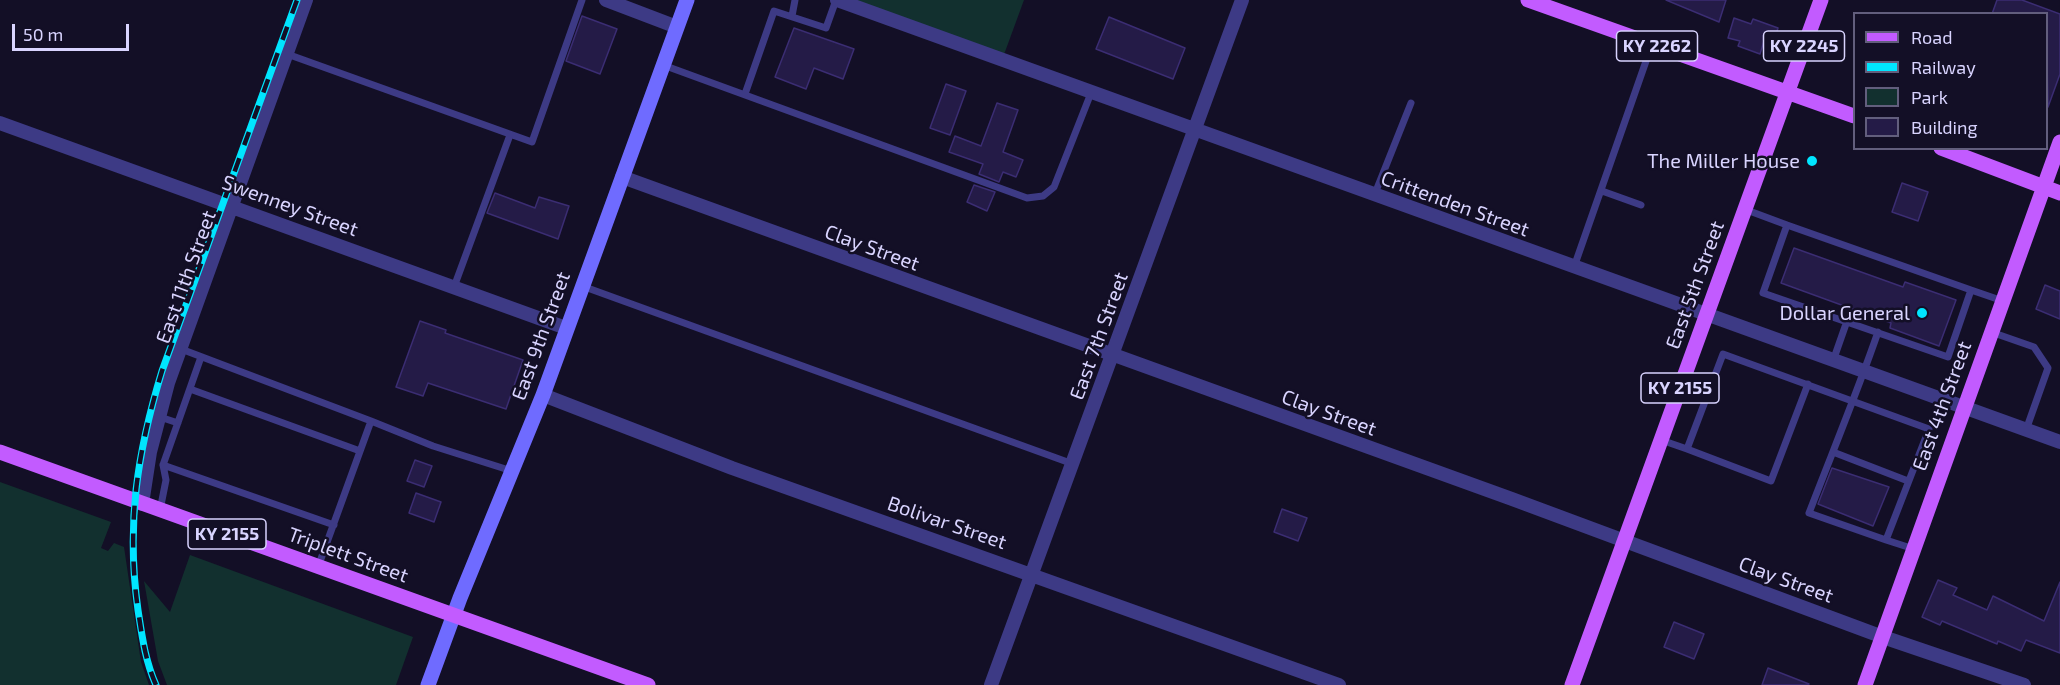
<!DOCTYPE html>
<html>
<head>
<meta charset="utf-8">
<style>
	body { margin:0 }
	#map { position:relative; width:2060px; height:685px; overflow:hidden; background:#130f26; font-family:"Exo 2",sans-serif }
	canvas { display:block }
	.legend { position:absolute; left:1853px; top:12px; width:195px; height:138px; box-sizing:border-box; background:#130f26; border:2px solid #625e7d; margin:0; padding:8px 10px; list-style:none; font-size:18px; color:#d9d4ff }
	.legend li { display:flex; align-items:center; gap:12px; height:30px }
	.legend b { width:30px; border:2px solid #625e7d }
	.scale { position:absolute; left:12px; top:24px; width:117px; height:27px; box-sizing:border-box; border:3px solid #d9d4ff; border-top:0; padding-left:8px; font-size:18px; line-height:21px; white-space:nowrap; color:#d9d4ff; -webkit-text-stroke:4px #130f26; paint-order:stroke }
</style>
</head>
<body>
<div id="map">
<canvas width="2060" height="685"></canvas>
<ul class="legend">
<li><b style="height:8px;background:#c25bff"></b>Road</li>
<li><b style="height:8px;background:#00e5ff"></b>Railway</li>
<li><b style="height:16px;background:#12302f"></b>Park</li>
<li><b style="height:16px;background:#241b47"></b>Building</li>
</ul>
<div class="scale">50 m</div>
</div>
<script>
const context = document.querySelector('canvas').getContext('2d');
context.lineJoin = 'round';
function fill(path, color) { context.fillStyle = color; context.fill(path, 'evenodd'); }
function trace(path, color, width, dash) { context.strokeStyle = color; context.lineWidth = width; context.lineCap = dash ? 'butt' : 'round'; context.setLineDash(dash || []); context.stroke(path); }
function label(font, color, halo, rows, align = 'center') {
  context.font = font + ' "Exo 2",sans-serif'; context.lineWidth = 5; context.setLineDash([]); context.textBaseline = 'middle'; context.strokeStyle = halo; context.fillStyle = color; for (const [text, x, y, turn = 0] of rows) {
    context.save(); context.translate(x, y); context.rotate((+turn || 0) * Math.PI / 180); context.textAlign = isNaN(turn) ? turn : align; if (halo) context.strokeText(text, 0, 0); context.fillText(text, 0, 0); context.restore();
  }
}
const green = new Path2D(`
	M837,0H1024L1002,60Z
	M0,482L111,522L101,548L108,551L114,543L124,547L141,662L149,685H0Z
	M190,555L413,637L396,685H167L158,661L144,581L170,612Z`);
const building = new Path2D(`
	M1666,0H1726L1719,22Z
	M1997,0H2022L2060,14V74L2048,107L2046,14H1992Z
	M582,16L617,29L600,74L566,61Z
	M1109,17L1185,48L1173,79L1096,49Z
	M1734,18L1751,24L1753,19L1778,28L1773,44L1764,41L1760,54L1738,46L1740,41L1728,38Z
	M794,28L854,49L843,79L814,68L806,89L775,77Z
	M946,84L966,91L950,135L930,128Z
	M997,103L1018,110L1003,152L1023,160L1016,177L1003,172L999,182L979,174L983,164L949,152L955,136L981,146Z
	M1902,183L1928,192L1918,221L1892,212Z
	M974,185L995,192L987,211L967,202Z
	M495,193L535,208L539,197L569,206L558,239L487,213Z
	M1794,248L1903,287L1905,282L1956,300L1939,346L1890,328L1891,323L1781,283Z
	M2045,285L2060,291V319L2036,309Z
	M420,321L446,330L445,333L523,360L506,409L428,383L423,396L396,387Z
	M415,460L432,466L424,487L407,481Z
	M1832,468L1889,487L1873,526L1818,504Z
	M416,493L441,502L434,522L409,513Z
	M1282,509L1307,518L1298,541L1274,532Z
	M1938,580L1957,588L1953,595L1987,610L1993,596L2044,621L2060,582V653L2026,640L2021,651L1998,641L1997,644L1942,621L1940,625L1922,617Z
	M1674,622L1704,634L1694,659L1664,647Z
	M1768,668L1809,684L1808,685H1762Z`);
const lane = new Path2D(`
	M792,16L795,0
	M287,54L532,142L582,0
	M663,65L1027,198L1043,196L1054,187L1091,93
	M745,94L774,11L826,28L836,0
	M1602,191L1641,205
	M1374,196L1411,103
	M1744,209L1787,225L1763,293L1948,357L1971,290L1787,225
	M1574,267L1652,44
	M582,286L1073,464
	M454,287L510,135
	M1971,290L2003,301
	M1991,332L2034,347L2048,368L2026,430
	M181,349L371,421L318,567
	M201,357L163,465L334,525
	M1833,361L1847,321
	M1808,384L1771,481L1687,449L1723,354C1792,379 1860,404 1929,429L1886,540L1809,513C1832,453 1857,393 1878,332
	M190,389L360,451
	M160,417L178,423
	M371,421L433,446L512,471
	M1661,440L1687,449
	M1833,452L1908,481
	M160,510L166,480L163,465
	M1886,540L1914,549`);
const street = new Path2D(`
	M606,0L677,27
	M837,0L2060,442
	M0,123L566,328
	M622,177L1512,499L1883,637L2024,685
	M543,395L732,468L1339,685
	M142,504L150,452L168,383L306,0
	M991,685L1242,0`);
const secondary = new Path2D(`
	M428,685L460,598L543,395L687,0`);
const primary = new Path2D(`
	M1528,0L1854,116
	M1941,148L2060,193
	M0,452L648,685
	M1572,685L1821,0
	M1865,685L2060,142`);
const rail = new Path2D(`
	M156,685C145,660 142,636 138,610C126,525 137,453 162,371L297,0`);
const markers = [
	[1812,161,6,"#00e5ff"],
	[1922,313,6,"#00e5ff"]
];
const shields = [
	[1657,46,81],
	[1804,46,81],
	[1680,388,78],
	[227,534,78]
];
const shieldNames = [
	["KY 2262",1657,46],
	["KY 2245",1804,46],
	["KY 2155",1680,388],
	["KY 2155",227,534]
];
const poiNames = [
	["The Miller House",1800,161],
	["Dollar General",1910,313]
];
const streetNames = [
	["Crittenden Street",1455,204,20],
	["Swenney Street",290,206,20],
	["Clay Street",872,248,20],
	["East 11th Street",186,277,-70],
	["East 5th Street",1695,285,-70],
	["East 9th Street",541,336,-70],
	["East 7th Street",1099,336,-70],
	["East 4th Street",1942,406,-70],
	["Clay Street",1329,413,20],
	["Bolivar Street",947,523,19],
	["Triplett Street",348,555,20],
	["Clay Street",1786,580,20]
];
fill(green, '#12302f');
fill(building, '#241b47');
trace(building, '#3b2d73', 1.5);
trace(lane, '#3d3a85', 7);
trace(street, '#3d3a85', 14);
trace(secondary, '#6f6bff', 15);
trace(primary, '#c25bff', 15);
trace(rail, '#00e5ff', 7);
trace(rail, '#130f26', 4.5, [14]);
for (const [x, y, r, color] of markers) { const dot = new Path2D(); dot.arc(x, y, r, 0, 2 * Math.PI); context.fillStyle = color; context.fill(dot); trace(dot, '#130f26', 2); }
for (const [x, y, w] of shields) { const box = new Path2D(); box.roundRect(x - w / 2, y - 15, w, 30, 4.5); context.fillStyle = '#130f26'; context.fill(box); trace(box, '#d9d4ff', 1.5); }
label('bold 18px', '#d9d4ff', null, shieldNames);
label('20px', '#d9d4ff', '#130f26', poiNames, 'right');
label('20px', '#d9d4ff', '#130f26', streetNames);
</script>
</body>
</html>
